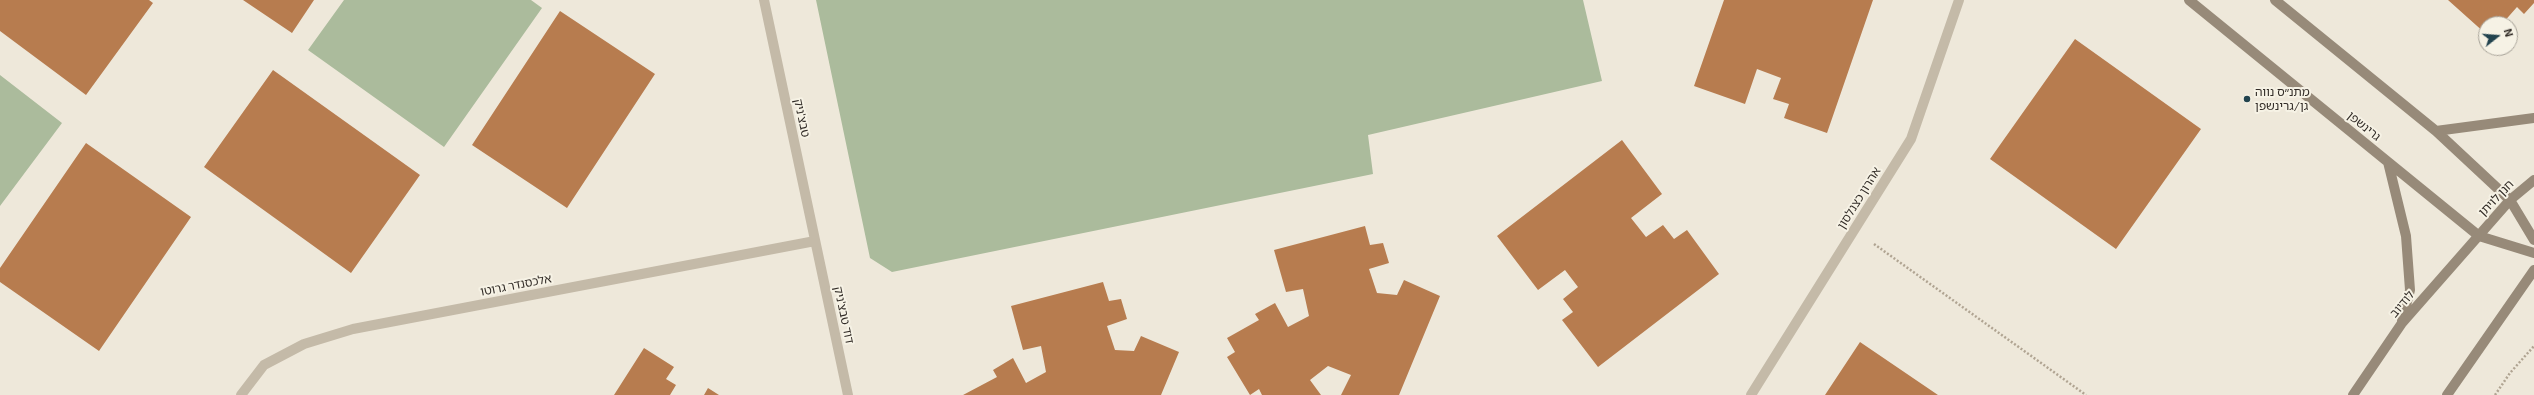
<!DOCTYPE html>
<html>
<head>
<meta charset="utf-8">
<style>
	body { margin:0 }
	#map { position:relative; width:2534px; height:395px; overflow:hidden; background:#eee8da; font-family:"Exo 2",sans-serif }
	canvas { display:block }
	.north { position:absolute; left:2478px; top:16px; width:40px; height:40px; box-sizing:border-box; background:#f6f2e5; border:1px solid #a8a399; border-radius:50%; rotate:73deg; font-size:11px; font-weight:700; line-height:16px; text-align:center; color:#322c27 }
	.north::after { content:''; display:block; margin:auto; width:14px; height:18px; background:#22434e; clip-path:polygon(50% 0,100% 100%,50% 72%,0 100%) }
</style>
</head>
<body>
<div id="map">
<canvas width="2534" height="395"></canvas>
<div class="north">N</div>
</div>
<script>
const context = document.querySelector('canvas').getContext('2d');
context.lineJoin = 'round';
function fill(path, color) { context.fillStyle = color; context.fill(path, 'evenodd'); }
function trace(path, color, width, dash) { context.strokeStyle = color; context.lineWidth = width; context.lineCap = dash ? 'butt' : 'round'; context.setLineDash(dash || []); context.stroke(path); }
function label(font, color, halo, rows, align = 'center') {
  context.font = font + ' "Exo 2","Noto Sans Hebrew",sans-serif'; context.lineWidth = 4; context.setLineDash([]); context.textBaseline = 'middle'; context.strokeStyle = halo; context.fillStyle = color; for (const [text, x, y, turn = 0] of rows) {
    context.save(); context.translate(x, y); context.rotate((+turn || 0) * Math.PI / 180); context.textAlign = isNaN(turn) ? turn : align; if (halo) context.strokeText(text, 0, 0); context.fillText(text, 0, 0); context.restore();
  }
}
const green = new Path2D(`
	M344,0H531L542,8L444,147L308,50Z
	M816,0H1583L1602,81L1368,135L1373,174L892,272L870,258Z
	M0,75L62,123L0,206Z`);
const building = new Path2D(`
	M0,0H149L153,3L86,95L0,31Z
	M243,0H314L292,33Z
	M1724,0H1873L1827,133L1784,118L1789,104L1773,99L1781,78L1757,69L1745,104L1694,86Z
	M2448,0H2534V3L2524,14L2517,7L2502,24H2486V34Z
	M560,11L655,74L567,208L472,145Z
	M2075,39L2201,129L2116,249L1990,159Z
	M273,70L420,175L351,273L204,167Z
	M1622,140L1662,194L1631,218L1646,237L1663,225L1674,239L1687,230L1719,274L1598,367L1562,320L1573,312L1563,299L1578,287L1565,270L1538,290L1497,236Z
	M86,143L191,217L99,351L0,282V268Z
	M1365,226L1370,245L1383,243L1389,263L1369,269L1377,293L1397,295L1404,280L1440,296L1399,395H1341L1351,375L1328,366L1310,380L1321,395H1262L1259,389L1250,395L1227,357L1235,352L1227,338L1259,320L1255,314L1275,303L1288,327L1309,316L1303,289L1286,292L1274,250Z
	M1103,282L1109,301L1121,299L1127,319L1107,326L1115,350L1134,351L1141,336L1179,352L1161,395H963L997,377L993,370L1013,358L1026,383L1046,372L1041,346L1023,350L1011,306Z
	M1860,342L1938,395H1825Z
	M644,348L674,367L666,379L676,385L670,395H614Z
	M708,388L719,395H704Z`);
const path = new Path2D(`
	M1874,244L2086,395
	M2495,395L2510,373L2534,346`);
const street = new Path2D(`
	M764,0L848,395
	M241,395L264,365L304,344L353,329L815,241
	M1751,395L1911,139L1959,0`);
const secondary = new Path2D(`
	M2189,0L2479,236L2534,253
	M2275,0L2436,131L2510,200L2534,240
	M2436,131L2534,118
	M2388,162L2406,236L2410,290L2402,321
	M2353,395L2402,323L2510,200L2534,180
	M2447,395L2534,270`);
const markers = [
	[2247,99,4,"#22434e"]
];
const poiNames = [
	["מתנ״ס נווה",2255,92],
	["גן/גרינשפן",2255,106]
];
const streetNames = [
	["טבצ'ניק",802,118,78],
	["גרינשפן",2364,126,39],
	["אהרון כצנלסון",1859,198,-58],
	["חנן לויתן",2496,198,-46],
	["אלכסנדר גרוטו",516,285,-11],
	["לודיוב",2402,304,-50],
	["דוד טבצ'ניק",844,315,78]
];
fill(green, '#abbb9c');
fill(building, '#b77c4f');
trace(path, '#b0a492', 2.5, [2, 2]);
trace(street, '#c4baa8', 10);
trace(secondary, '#978a79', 10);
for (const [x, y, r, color] of markers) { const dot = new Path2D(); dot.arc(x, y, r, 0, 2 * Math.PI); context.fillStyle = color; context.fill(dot); trace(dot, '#f6f2e5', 1.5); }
label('12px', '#322c27', '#f6f2e5', poiNames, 'left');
label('12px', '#322c27', '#f6f2e5', streetNames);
</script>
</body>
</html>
